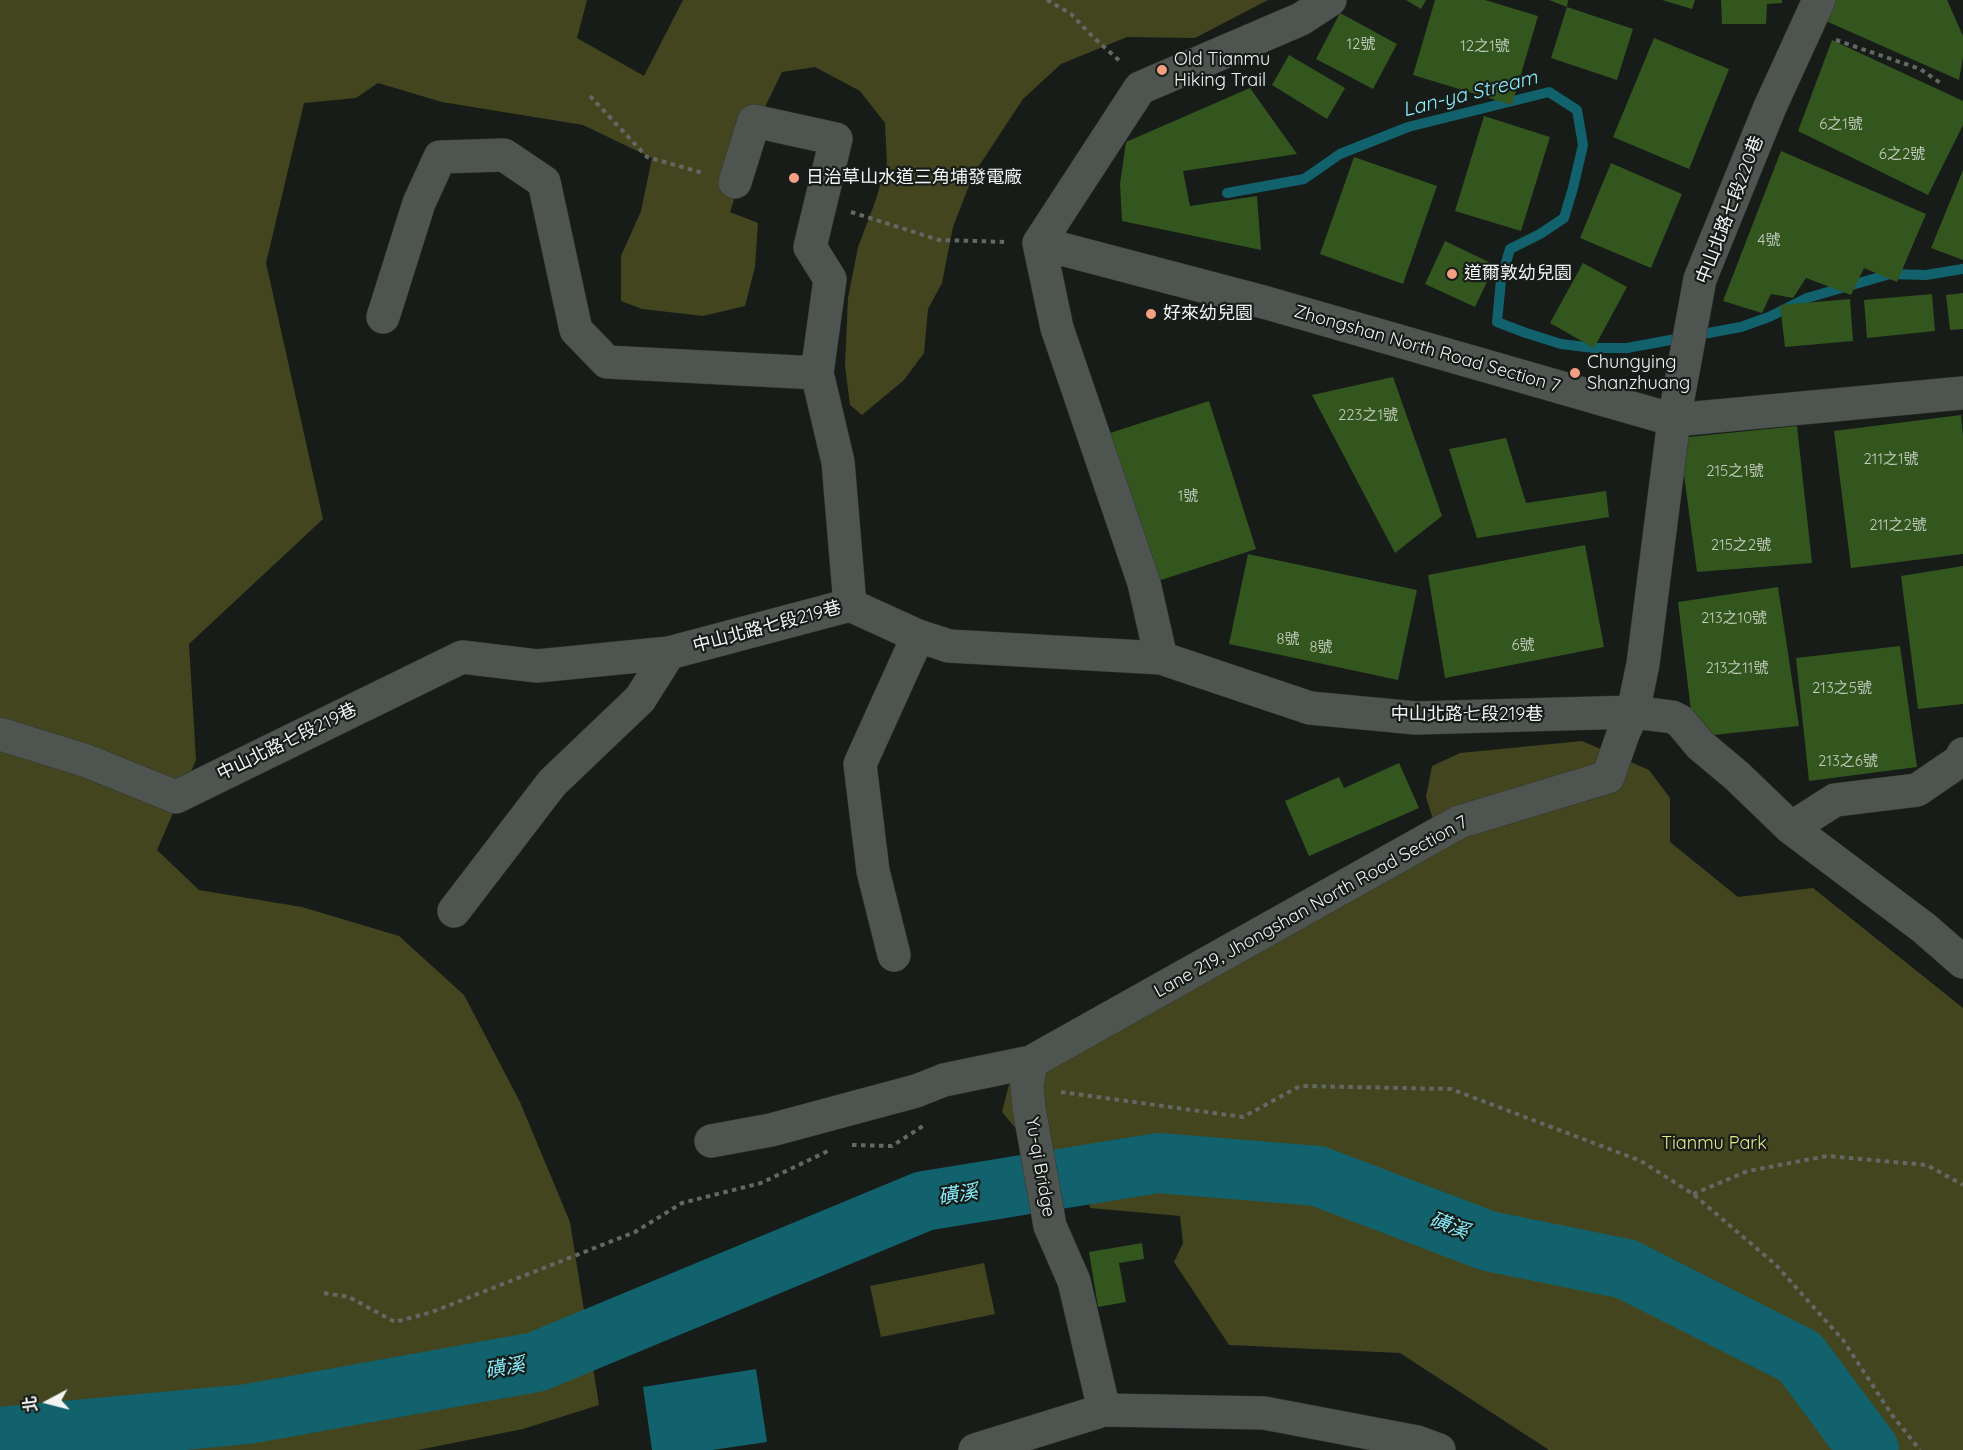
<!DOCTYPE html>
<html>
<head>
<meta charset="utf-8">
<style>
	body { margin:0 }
	#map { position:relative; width:1963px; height:1450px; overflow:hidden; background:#171c19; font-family:Quicksand,"Noto Sans TC",sans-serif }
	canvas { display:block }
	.north { position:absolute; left:18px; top:1372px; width:60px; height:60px; -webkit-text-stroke:4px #171c19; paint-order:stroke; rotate:263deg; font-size:16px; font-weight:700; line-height:24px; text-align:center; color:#f0f4f2 }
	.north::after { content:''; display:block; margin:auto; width:21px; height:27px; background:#f0f4f2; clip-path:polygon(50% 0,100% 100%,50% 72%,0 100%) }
</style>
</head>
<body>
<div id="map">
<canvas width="1963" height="1450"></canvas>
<div class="north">北</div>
</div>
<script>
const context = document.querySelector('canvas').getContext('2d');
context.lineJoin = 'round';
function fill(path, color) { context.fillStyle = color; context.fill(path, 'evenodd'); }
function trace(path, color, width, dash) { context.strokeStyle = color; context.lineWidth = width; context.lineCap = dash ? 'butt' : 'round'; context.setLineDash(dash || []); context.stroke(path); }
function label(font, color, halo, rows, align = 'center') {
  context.font = font + ' Quicksand,"Noto Sans TC",sans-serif'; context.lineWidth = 4.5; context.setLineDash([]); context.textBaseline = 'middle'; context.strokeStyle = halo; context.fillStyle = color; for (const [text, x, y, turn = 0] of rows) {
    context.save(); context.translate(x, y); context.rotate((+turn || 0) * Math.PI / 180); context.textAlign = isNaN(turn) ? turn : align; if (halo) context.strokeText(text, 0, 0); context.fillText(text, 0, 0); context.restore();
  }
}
const green = new Path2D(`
	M0,0H587L577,38L644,76L683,0H1268L1195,38L1127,37L1061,64L1023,99L973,175L953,227L942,283L928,309L924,353L904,380L862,415L850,405L845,366L848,298L858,247L874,205L887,164L885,123L860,91L815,67L782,72L764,109L730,212L758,223L755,267L745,306L703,316L642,309L621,301V256L641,211L652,158L583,125L442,102L378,83L356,98L304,103L266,263L323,519L189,644L196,760L157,850L199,890L302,907L399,936L464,995L520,1102L570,1222L599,1405L523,1429L418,1450H0Z
	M1582,741L1649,770L1670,798V842L1738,897L1813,888L1963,1008V1450H1549L1400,1353L1229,1345L1174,1262L1183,1243L1180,1216L1090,1208L1081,1162L1060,1157L1029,1144L1002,1112L1015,1061L1438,835L1426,797L1432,766L1460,753Z
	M984,1263L995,1314L881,1337L870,1286Z`);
const water = new Path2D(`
	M756,1369L767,1442L712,1450H652L643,1387Z`);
const stream = new Path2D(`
	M1227,193L1304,179L1340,154L1408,127L1549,92L1577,110L1583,145L1573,188L1564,218L1540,234L1510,249L1501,280L1497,322L1526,333L1561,344L1594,348H1627L1741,327L1769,317L1807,298L1890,274L1926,275L1963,269`);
const river = new Path2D(`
	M0,1437L248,1414L536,1362L924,1201L1158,1163L1318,1176L1488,1241L1626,1269L1800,1357L1869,1450`);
const building = new Path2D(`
	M1406,0H1426L1421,9Z
	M1435,0H1485L1538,16L1512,105L1413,75Z
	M1549,0H1568L1567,7Z
	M1662,0H1695L1692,9Z
	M1721,0H1782V3L1767,4L1766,24H1722Z
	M1827,0H1947L1963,36V57L1959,80L1819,18Z
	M1567,7L1633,29L1617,80L1551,58Z
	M1340,13L1397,44L1373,89L1316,59Z
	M1654,38L1729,69L1689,169L1613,137Z
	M1832,40L1963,101V125L1928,195L1798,131Z
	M1289,55L1345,88L1327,119L1272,85Z
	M1250,88L1297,154L1183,171L1190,206L1257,196L1261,250L1122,221L1120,184L1126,142Z
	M1484,116L1550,137L1521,231L1455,211Z
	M1781,151L1926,214L1897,282L1864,268L1851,295L1806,278L1793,298L1771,294L1762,313L1723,301Z
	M1354,157L1437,186L1403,284L1320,254Z
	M1611,163L1682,194L1651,268L1580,238Z
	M1963,170V260L1931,248Z
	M1445,241L1495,265L1475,307L1425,284Z
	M1583,263L1627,287L1594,348L1550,323Z
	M1963,293V329L1950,330L1946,295Z
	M1932,294L1935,331L1867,338L1864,300Z
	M1850,299L1853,341L1785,347L1780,305Z
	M1393,377L1442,516L1395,553L1312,395Z
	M1209,401L1256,549L1158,581L1110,433Z
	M1961,415L1963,437V554L1851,568L1834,431Z
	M1797,426L1812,563L1697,572L1679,438Z
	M1506,438L1526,503L1606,491L1609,517L1477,538L1449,449Z
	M1585,545L1604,647L1445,678L1428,575Z
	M1248,554L1417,590L1398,680L1229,644Z
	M1963,566V704L1918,709L1901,576Z
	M1778,587L1799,726L1694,737L1678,602Z
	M1900,646L1917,767L1809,781L1796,658Z
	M1399,763L1419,808L1309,856L1285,801L1339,777L1344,788Z
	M1142,1243L1144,1259L1119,1263L1126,1302L1098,1307L1089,1252Z`);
const path = new Path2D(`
	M1047,0L1071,14L1094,38L1122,63
	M1836,40L1920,69L1942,84
	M590,96L647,157L703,173
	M851,212L939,240L1008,242
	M1061,1092L1243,1117L1300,1086L1451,1089L1641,1161L1693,1194L1776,1265L1843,1340L1892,1415L1920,1450
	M852,1145L892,1146L923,1126
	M1693,1194L1748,1171L1827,1156L1927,1165L1963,1185
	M324,1293L349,1297L395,1322L432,1312L635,1232L682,1203L761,1183L828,1151`);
const minor = new Path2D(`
	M735,182L754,121L836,139L810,247L830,279L817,373
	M1039,243L1267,303L1674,420L1963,393
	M1039,243L1057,328L1144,583L1161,658
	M1039,243L1140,88L1301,19L1330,0
	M383,317L419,203L440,157L504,155L544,182L576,330L607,362L817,373L838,462L850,605
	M0,734L87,761L176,797L462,657L537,666L669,653L850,605L918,636L949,646L1161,658L1310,708L1416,718L1633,712L1672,717L1680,721L1700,745L1737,776L1791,828L1924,928L1963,962
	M1791,828L1835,800L1917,790L1961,760L1963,754
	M454,911L552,783L640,699L669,653
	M894,955L873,871L860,764L918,636
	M711,1141L771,1130L916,1091L944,1080L1031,1062
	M1104,1410L1264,1413L1417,1442L1439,1450
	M975,1450L1104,1410L1074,1281L1050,1226L1029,1108L1027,1087L1031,1062L1459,822L1608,777L1623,734L1633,712L1643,664L1674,420L1700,279L1770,107L1819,0`);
const markers = [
	[1162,70,6,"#f39f84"],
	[794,178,6,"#f39f84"],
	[1452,274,6,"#f39f84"],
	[1151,314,6,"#f39f84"],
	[1575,373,6,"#f39f84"]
];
const numberNames = [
	["12號",1361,44],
	["12之1號",1485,46],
	["6之1號",1841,124],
	["6之2號",1902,154],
	["4號",1769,240],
	["223之1號",1368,415],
	["211之1號",1891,459],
	["215之1號",1735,471],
	["1號",1188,496],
	["211之2號",1898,525],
	["215之2號",1741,545],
	["213之10號",1734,618],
	["8號",1288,639],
	["6號",1523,645],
	["8號",1321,647],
	["213之11號",1737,668],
	["213之5號",1842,688],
	["213之6號",1848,761]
];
const poiNames = [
	["Old Tianmu",1174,60],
	["Hiking Trail",1174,81],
	["日治草山水道三角埔發電廠",806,178],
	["道爾敦幼兒園",1464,274],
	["好來幼兒園",1163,314],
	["Chungying",1587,363],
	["Shanzhuang",1587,384]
];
const streetNames = [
	["中山北路七段220巷",1730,210,-69],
	["Zhongshan North Road Section 7",1427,349,16],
	["中山北路七段219巷",767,627,-15],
	["中山北路七段219巷",1467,715],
	["中山北路七段219巷",287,742,-26],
	["Lane 219, Jhongshan North Road Section 7",1311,907,-29],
	["Yu-qi Bridge",1040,1167,80]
];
const parkNames = [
	["Tianmu Park",1714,1144]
];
const waterNames = [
	["Lan-ya Stream",1470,94,-14],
	["磺溪",958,1195,-9],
	["磺溪",1449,1226,21],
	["磺溪",505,1368,-10]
];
fill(green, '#43451f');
fill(water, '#11626c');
trace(stream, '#11626c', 10);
trace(river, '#11626c', 60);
fill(building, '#33551e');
trace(minor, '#333634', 34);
trace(path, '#636865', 4, [4.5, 4.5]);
trace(minor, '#4e5450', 33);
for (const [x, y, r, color] of markers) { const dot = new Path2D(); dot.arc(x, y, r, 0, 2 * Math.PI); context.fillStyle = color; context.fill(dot); trace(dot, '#171c19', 2); }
label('15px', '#c1ccbd', null, numberNames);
label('18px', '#f0f4f2', '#171c19', poiNames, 'left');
label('18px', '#f0f4f2', '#171c19', streetNames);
label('18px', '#e4e887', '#171c19', parkNames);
label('italic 20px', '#89eefd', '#171c19', waterNames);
</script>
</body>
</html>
